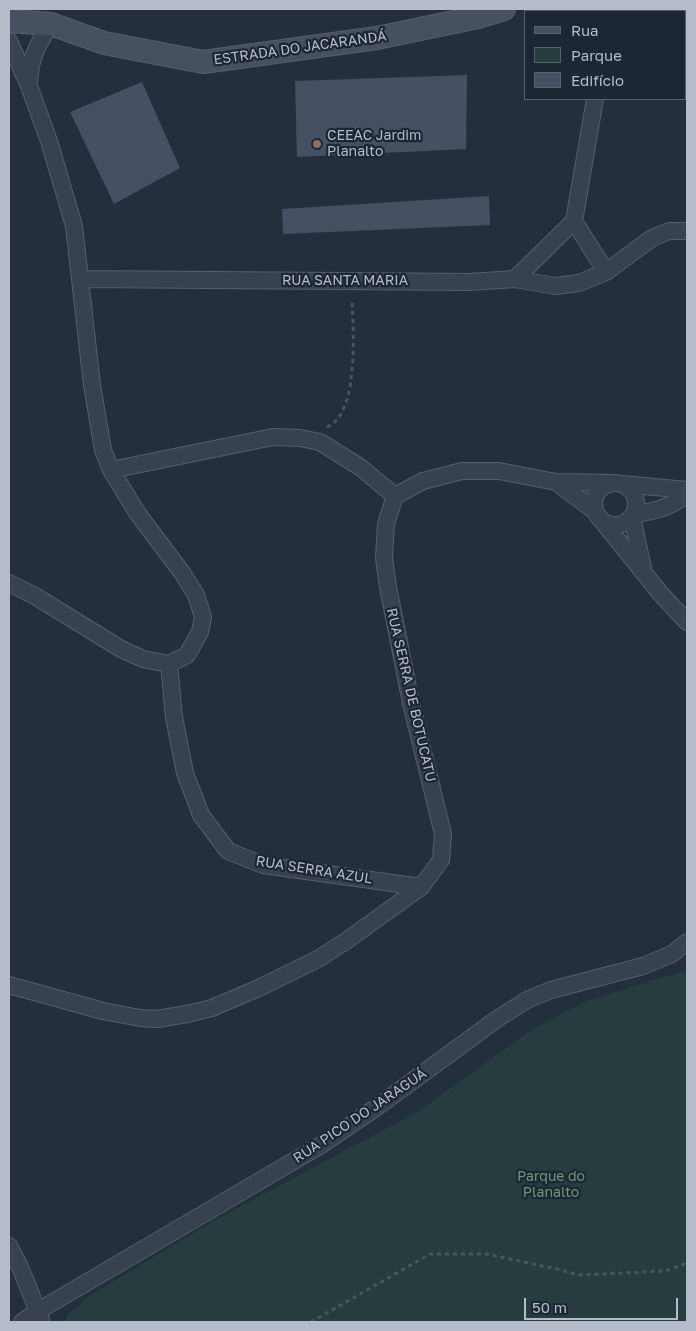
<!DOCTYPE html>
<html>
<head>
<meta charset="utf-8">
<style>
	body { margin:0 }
	#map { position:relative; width:696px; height:1331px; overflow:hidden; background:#242f3e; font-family:"Golos Text",sans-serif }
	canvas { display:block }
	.frame { position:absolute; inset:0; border:10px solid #b4bcc9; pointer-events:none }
	.legend { position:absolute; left:524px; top:10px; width:162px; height:90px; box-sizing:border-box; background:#1d2633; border:1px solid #59626f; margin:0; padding:6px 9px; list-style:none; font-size:15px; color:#b4bcc9 }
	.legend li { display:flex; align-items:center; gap:10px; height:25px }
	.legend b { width:25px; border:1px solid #59626f }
	.scale { position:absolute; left:524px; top:1298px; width:154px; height:22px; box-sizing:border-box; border:2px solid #b4bcc9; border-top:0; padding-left:6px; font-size:15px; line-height:18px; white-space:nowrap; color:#b4bcc9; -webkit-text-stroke:4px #1d2633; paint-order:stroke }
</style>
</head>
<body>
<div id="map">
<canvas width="696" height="1331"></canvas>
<div class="frame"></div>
<ul class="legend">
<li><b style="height:6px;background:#465061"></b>Rua</li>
<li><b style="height:14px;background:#263c3f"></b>Parque</li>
<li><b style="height:14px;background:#455162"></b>Edifício</li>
</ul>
<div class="scale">50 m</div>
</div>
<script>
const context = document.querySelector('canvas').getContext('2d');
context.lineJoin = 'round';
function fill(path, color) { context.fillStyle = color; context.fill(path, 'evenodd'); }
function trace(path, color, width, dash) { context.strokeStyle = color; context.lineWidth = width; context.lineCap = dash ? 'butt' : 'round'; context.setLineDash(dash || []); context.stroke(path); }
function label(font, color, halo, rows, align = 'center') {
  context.font = font + ' "Golos Text",sans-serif'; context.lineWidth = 4.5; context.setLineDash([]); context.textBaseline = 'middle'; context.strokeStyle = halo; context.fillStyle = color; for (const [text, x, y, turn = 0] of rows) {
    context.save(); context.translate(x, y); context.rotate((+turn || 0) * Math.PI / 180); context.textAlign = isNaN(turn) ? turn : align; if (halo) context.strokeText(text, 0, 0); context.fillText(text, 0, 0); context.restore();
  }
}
const green = new Path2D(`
	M687,970V1322H65L67,1315L89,1296L217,1219L419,1111L531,1030L589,1000Z`);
const building = new Path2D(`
	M467,75L466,149L297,157L295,81Z
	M142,82L180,168L114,204L70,112Z
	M489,196L490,225L283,234L282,209Z`);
const path = new Path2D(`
	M327,427C360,413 353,329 352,299
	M311,1322L430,1254H486L557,1269L579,1275L665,1271L687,1263`);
const minor = new Path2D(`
	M609,11L610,9
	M9,41L29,86L49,141L74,226L92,385L103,450L111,470L138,514L183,574L196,595L203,617L200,632L187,655L169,664L143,659L121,649L35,596L9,583
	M29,84C30,58 37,45 51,24
	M574,221L606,272
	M81,279L469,282L515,279L555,286L579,283L606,272L652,238L669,231H687
	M515,279L574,221L595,99
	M111,470L273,437L300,438L320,442L360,467L395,496
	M556,482L595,511
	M594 504a21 21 0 1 1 42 0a21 21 0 1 1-42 0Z
	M622,484L687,490
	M395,496L423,481L462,471H499L556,482L615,483
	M634,514C654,512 672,507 687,494
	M599,517L660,593L687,622
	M632,517L643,568
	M169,664L174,717L185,773L201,815L228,851L263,865L421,887
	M9,985L103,1011L140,1018L157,1019L187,1014L212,1008L261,987L318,959L346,941L421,887L441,860L443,834L411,703L388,587L384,558L386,524L395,496
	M9,1246L20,1267L41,1319
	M22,1322L38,1311L321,1145L377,1107L497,1019L527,1000L551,990L643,966L672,954L687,942`);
const secondary = new Path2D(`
	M9,21L51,24L104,43L203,62L377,38L478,17L504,9`);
const markers = [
	[317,144,5,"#8d6e63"]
];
const streetNames = [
	["ESTRADA DO JACARANDÁ",300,48,-8],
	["RUA SANTA MARIA",345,281],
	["RUA SERRA DE BOTUCATU",411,695,77],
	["RUA SERRA AZUL",314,870,9],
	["RUA PICO DO JARAGUÁ",360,1116,-34]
];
const poiNames = [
	["CEEAC Jardim",327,136],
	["Planalto",327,152]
];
const parkNames = [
	["Parque do",551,1177],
	["Planalto",551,1193]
];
fill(green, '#263c3f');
fill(building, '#455162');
trace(minor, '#565f6c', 18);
trace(secondary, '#565f6c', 24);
trace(path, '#44595c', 3, [4, 4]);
trace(minor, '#38414e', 16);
trace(secondary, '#465061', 22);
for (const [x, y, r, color] of markers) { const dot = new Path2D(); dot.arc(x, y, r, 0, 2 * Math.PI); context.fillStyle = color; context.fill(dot); trace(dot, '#1d2633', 2); }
label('14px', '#b4bcc9', '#1d2633', streetNames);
label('14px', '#b4bcc9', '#1d2633', poiNames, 'left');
label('14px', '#6b9a76', '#1d2633', parkNames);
</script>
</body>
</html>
